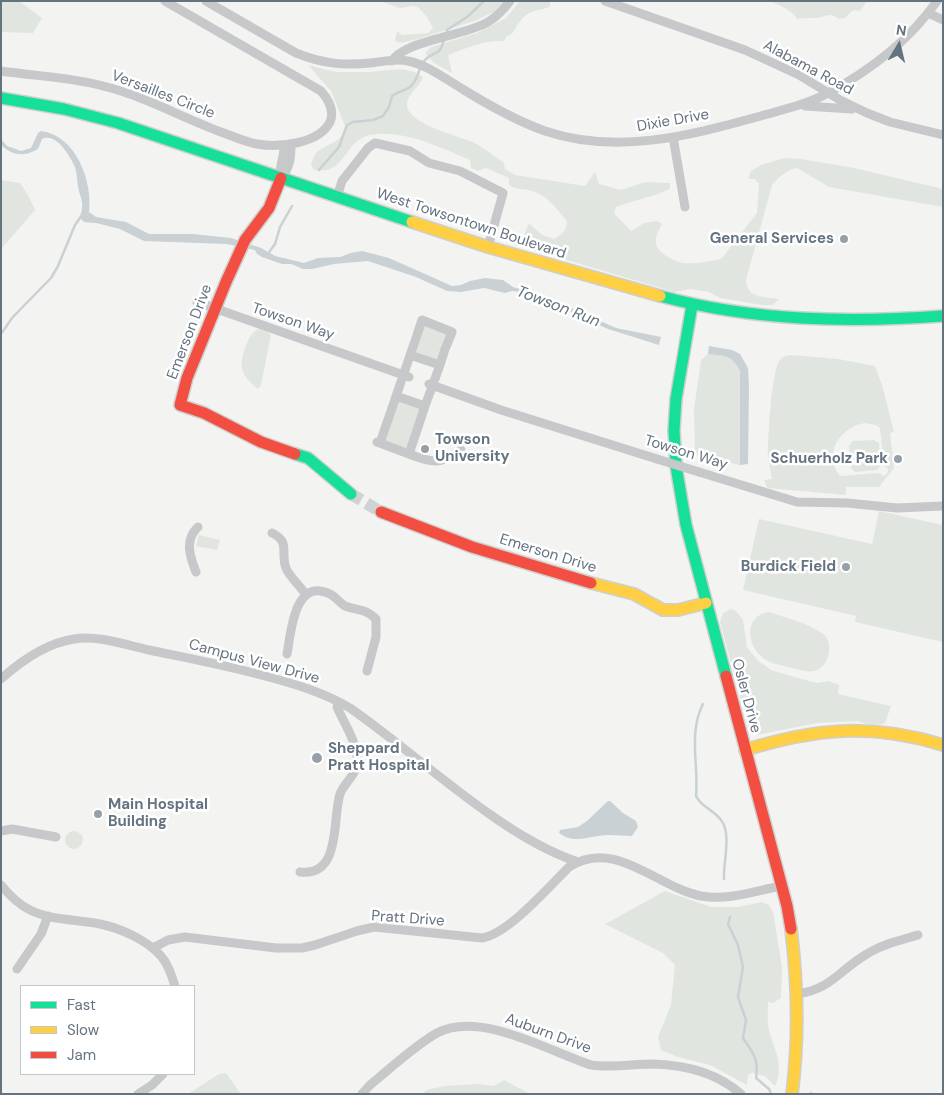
<!DOCTYPE html>
<html>
<head>
<meta charset="utf-8">
<style>
	body { margin:0 }
	#map { position:relative; width:944px; height:1095px; overflow:hidden; background:#f3f3f1; font-family:"DM Sans",sans-serif }
	canvas { display:block }
	.frame { position:absolute; inset:0; border:2px solid #647380; pointer-events:none }
	.legend { position:absolute; left:20px; top:985px; width:175px; height:90px; box-sizing:border-box; background:#fff; border:1px solid #c1c7cc; margin:0; padding:6px 9px; list-style:none; font-size:15px; color:#647380 }
	.legend li { display:flex; align-items:center; gap:10px; height:25px }
	.legend b { width:25px; border:1px solid #c1c7cc }
	.north { position:absolute; left:874px; top:20px; width:50px; height:50px; -webkit-text-stroke:4px #fff; paint-order:stroke; rotate:9deg; font-size:14px; font-weight:700; line-height:20px; text-align:center; color:#647380 }
	.north::after { content:''; display:block; margin:auto; width:18px; height:22px; background:#647380; clip-path:polygon(50% 0,100% 100%,50% 72%,0 100%) }
</style>
</head>
<body>
<div id="map">
<canvas width="944" height="1095"></canvas>
<div class="frame"></div>
<ul class="legend">
<li><b style="height:6px;background:#16e098"></b>Fast</li>
<li><b style="height:6px;background:#ffcf43"></b>Slow</li>
<li><b style="height:6px;background:#f24e42"></b>Jam</li>
</ul>
<div class="north">N</div>
</div>
<script>
const context = document.querySelector('canvas').getContext('2d');
context.lineJoin = 'round';
function fill(path, color) { context.fillStyle = color; context.fill(path, 'evenodd'); }
function trace(path, color, width, dash) { context.strokeStyle = color; context.lineWidth = width; context.lineCap = dash ? 'butt' : 'round'; context.setLineDash(dash || []); context.stroke(path); }
function label(font, color, halo, rows, align = 'center') {
  context.font = font + ' "DM Sans",sans-serif'; context.lineWidth = 5; context.setLineDash([]); context.textBaseline = 'middle'; context.strokeStyle = halo; context.fillStyle = color; for (const [text, x, y, turn = 0] of rows) {
    context.save(); context.translate(x, y); context.rotate((+turn || 0) * Math.PI / 180); context.textAlign = isNaN(turn) ? turn : align; if (halo) context.strokeText(text, 0, 0); context.fillText(text, 0, 0); context.restore();
  }
}
const green = new Path2D(`
	M1,1H19L42,18L33,33L1,32Z
	M379,1H504L495,11L477,20L418,39L401,43L395,41L397,31L402,35L428,33L433,28L427,17L418,7L412,6L400,8Z
	M520,1H550V6C544,10 540,9 534,11C524,13 517,25 512,34L507,36L504,41C483,40 467,48 448,55L452,73L434,63L425,53L431,47L477,33L506,18Z
	M770,1H867L860,11L853,10L845,18L839,19C827,10 825,19 814,18C808,18 804,18 797,19C791,9 780,6 770,1Z
	M308,65C318,67 328,71 338,72C349,72 360,72 370,72C389,71 407,65 423,77C420,87 408,93 407,103C405,124 460,136 475,143C485,149 495,156 504,163L505,169L515,175L585,186L595,172L599,184L621,190L645,182L670,183V189L658,194L621,205L616,207L614,213L631,231L644,223L657,221L662,224C659,230 655,237 656,243C657,253 674,261 683,263C691,264 714,262 722,258L757,213L759,184L755,179H749L750,172L761,165L784,158L801,159L854,168L943,189V207L829,187L797,168C786,170 779,177 772,185L746,280C746,298 765,297 779,299L773,305H762L720,298L709,292L691,289L674,292L520,246L529,223L542,235L554,239C561,235 567,231 567,221C558,211 549,197 535,192C526,188 516,191 509,185V178L486,168L478,171L471,168L470,160C441,148 410,132 377,134C374,135 369,134 366,136C342,146 345,175 314,170L311,165C312,161 314,156 316,153C328,142 342,145 345,126L331,91Z
	M1,180L20,183L28,195L35,210L1,249Z
	M423,323L449,332L439,362L413,353Z
	M258,329L266,331L271,335L261,385L258,389C242,376 238,367 245,348C249,339 250,334 258,329Z
	M708,354C725,356 732,355 740,371V465L695,455L694,410L701,360Z
	M790,355L838,359L875,366L882,385L894,432L890,433L894,468L879,487H846V495L767,488L764,480L772,479C771,472 769,464 768,456C768,440 771,371 780,360C782,357 786,356 790,355ZM865,423L876,425L880,428L884,466L888,469V472L884,476L879,473L840,476C822,454 840,427 865,423Z
	M397,397L424,407L409,451L382,441Z
	M874,440L879,443L881,465L877,470L855,472L851,468L849,446L853,441Z
	M879,511L943,525V642L855,622L856,616L743,590L759,519L872,544Z
	M199,535L220,540L217,550L196,546Z
	M731,609L736,611L743,620L747,647L758,661L766,666L771,670L794,677L817,683L828,681L839,685L838,694L891,706L885,723C877,726 865,725 858,721L817,723L757,735L750,730L747,723L720,622L723,613Z
	M769,612C787,618 808,623 823,634C835,643 829,668 814,671C807,673 799,669 792,668C782,665 771,664 763,658C746,645 744,615 769,612Z
	M65 840a9 9 0 1 1 18 0a9 9 0 1 1-18 0Z
	M665,891L711,907H738L762,902L769,905L773,912L782,967L781,998L773,1003L768,1002C768,1011 767,1021 769,1030C774,1049 785,1067 775,1086L765,1076L752,1073L748,1075L747,1085L710,1065L678,1057L661,1050L658,1037L671,1005L675,965L663,953L605,924Z
	M226,1073L241,1094H188L219,1074Z
	M504,1080L530,1094H423L426,1090L445,1086L478,1084L494,1086Z`);
const water = new Path2D(`
	M41,131C76,135 93,182 89,212L96,217L126,222L149,234H193L231,238L261,248L275,256L304,263L318,258L340,257L351,253L362,251L389,258L452,286L461,285L470,281L485,278L503,280L513,287L544,296L616,328L661,337L659,345L608,329L556,305L521,292L512,291L505,293L484,288L461,292L447,291L416,277L368,261L334,264L312,269H303L291,264H282L262,257L257,254L255,250L227,244L144,241L120,229L96,223L84,222L80,218C81,213 83,207 82,202C81,197 79,192 78,187C77,180 77,173 75,167C70,156 56,132 42,139L38,149C24,157 13,156 1,145V139L7,146L21,151L31,148L38,133Z
	M709,346L732,350L740,354L748,368L749,388L748,464L740,465V371C732,355 725,356 708,354Z
	M608,801H610L623,813L636,821L638,827L632,836C621,836 609,834 598,836C583,838 573,843 559,833L560,830L578,827L587,821Z`);
const stream = new Path2D(`
	M446,34L447,30L467,17L484,1
	M319,170L339,147L347,125L353,122L373,120L383,116L389,107L392,96C397,92 404,91 410,87C419,80 418,66 426,59C435,50 440,57 444,39
	M267,255L275,244L280,227L292,206
	M1,334L12,318L51,278L58,266L75,225L82,215
	M703,704C688,733 699,766 696,796C701,807 714,810 721,820C732,834 723,862 724,879
	M730,917L728,924L738,945L743,967L738,997L746,1020L743,1038C753,1053 759,1059 756,1078L769,1089L771,1094
	M811,1094V1093`);
const secondaryTunnel = new Path2D(`
	M351,494L381,512`);
const street = new Path2D(`
	M206,1L296,53C321,63 343,66 370,63C382,62 396,58 408,61C428,65 447,80 464,90C490,106 517,121 545,131C616,155 688,136 757,117C781,110 806,105 828,93C871,70 909,41 937,1
	M605,1L745,50L799,75L840,100L867,113L890,122L943,135
	M928,13L943,20
	M392,61C405,40 465,36 488,22C496,17 504,9 510,1
	M1,71C35,76 70,77 103,86C144,96 181,117 221,132C232,136 245,142 257,144C278,148 319,144 330,122C335,110 328,99 321,91L165,1
	M805,106L852,109
	M673,137L685,207
	M281,178C290,168 291,158 291,144
	M281,178C278,165 285,158 284,145
	M337,197L342,181L368,148L375,143L410,151L429,163L460,171L503,193L488,247
	M197,302L409,377
	M417,335L422,320L452,332L446,347
	M410,355L440,365L445,349
	M429,384L501,410L657,459
	M425,406L440,365
	M377,442L409,454L425,406L396,396
	M380,443L416,338
	M409,454C432,463 440,465 461,450
	M699,472L797,502L847,503L897,508L943,506
	M272,533C291,542 280,552 286,568C290,578 300,585 306,595
	M196,572C190,557 184,540 198,527
	M287,654C291,633 294,577 330,594C336,597 340,603 345,606C358,611 365,608 376,619V637L367,671
	M1,679C21,661 47,643 74,639C98,635 126,645 149,650C187,658 224,665 261,675C292,683 323,692 350,708C397,741 441,780 488,813C516,833 545,851 578,862
	M1,831L12,829L56,837
	M300,872C342,877 332,818 340,794C345,781 357,776 357,760C357,742 344,723 337,707L339,702
	M1,885C9,895 18,904 30,910C52,921 77,919 100,924C120,928 147,940 161,956C168,964 172,976 175,986
	M153,948L168,940L185,937L276,948H302L315,945L357,931L374,927L482,938C508,934 549,887 569,867C615,837 658,888 701,896C727,901 755,891 781,886
	M17,969L41,934L48,916
	M797,994C832,989 839,970 867,954C882,944 902,940 918,935
	M138,1094L152,1085L163,1074
	M362,1094L370,1085C391,1068 414,1046 437,1033C480,1010 548,1051 591,1065C612,1068 633,1064 654,1064C685,1065 717,1073 741,1094`);
const fast = new Path2D(`
	M1,98L64,109L118,123L412,222
	M660,296C753,321 848,323 943,316
	M692,305L676,399L674,430L676,466L686,525L726,676
	M295,454L308,458L351,494`);
const slow = new Path2D(`
	M412,222L488,247L660,296
	M591,583L634,594L663,610H678L706,603
	M745,750C816,728 872,723 943,745
	M791,929C798,985 799,1039 792,1094`);
const jam = new Path2D(`
	M281,178L269,208L245,240L226,282L187,378L180,405L204,413L261,442L295,454
	M381,512L472,547L591,583
	M726,676L787,906L791,929`);
const streetBridge = new Path2D(`
	M657,459L699,472`);
const markers = [
	[844,239,5,"#96a0a8"],
	[425,449,5,"#96a0a8"],
	[898,459,5,"#96a0a8"],
	[846,567,5,"#96a0a8"],
	[317,758,6,"#96a0a8"],
	[98,814,5,"#96a0a8"]
];
const streetNames = [
	["Alabama Road",808,68,28],
	["Versailles Circle",163,95,21],
	["Dixie Drive",673,121,-10],
	["West Towsontown Boulevard",471,224,18],
	["Towson Way",293,322,19],
	["Emerson Drive",190,332,-69],
	["Towson Way",686,453,17],
	["Emerson Drive",548,554,17],
	["Campus View Drive",254,662,15],
	["Osler Drive",746,696,75],
	["Pratt Drive",408,919,4],
	["Auburn Drive",548,1034,20]
];
const poiNames = [
	["General Services",834,239],
	["Towson",435,440,"left"],
	["University",435,457,"left"],
	["Schuerholz Park",888,459],
	["Burdick Field",836,567],
	["Sheppard",328,749,"left"],
	["Pratt Hospital",328,766,"left"],
	["Main Hospital",108,805,"left"],
	["Building",108,822,"left"]
];
const waterNames = [
	["Towson Run",558,307,21]
];
fill(green, '#e1e5df');
fill(water, '#c9d1d4');
trace(stream, '#c9d1d4', 2.5);
trace(secondaryTunnel, '#cfd3d5', 12, [12, 6]);
trace(fast, '#cfcfcf', 14);
trace(slow, '#cfcfcf', 14);
trace(jam, '#cfcfcf', 14);
trace(street, '#c7c8c9', 9);
trace(fast, '#16e098', 11);
trace(slow, '#ffcf43', 11);
trace(jam, '#f24e42', 11);
trace(streetBridge, '#c7c8c9', 9);
for (const [x, y, r, color] of markers) { const dot = new Path2D(); dot.arc(x, y, r, 0, 2 * Math.PI); context.fillStyle = color; context.fill(dot); trace(dot, '#fff', 2); }
label('15px', '#647380', '#fff', streetNames);
label('bold 15px', '#647380', '#fff', poiNames, 'right');
label('italic 16px', '#60747e', '#fff', waterNames);
</script>
</body>
</html>
